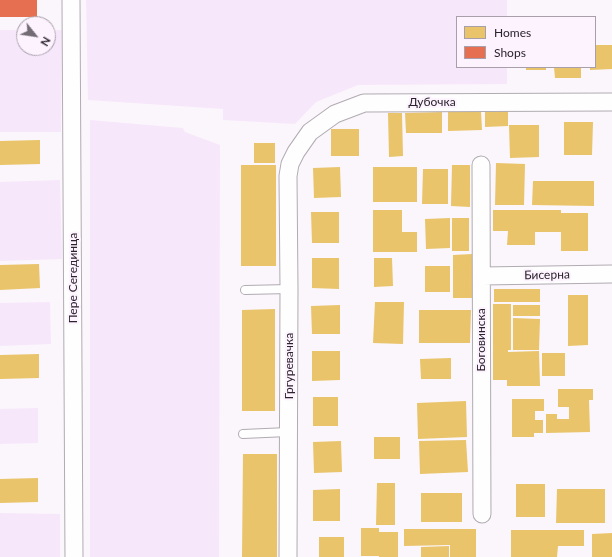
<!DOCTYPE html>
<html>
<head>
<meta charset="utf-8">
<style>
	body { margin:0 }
	#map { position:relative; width:612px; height:557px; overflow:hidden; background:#fbf6fb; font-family:Lato,sans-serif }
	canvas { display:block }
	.legend { position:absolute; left:456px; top:16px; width:140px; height:52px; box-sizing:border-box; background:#fcf3fe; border:1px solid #a89faa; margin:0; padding:5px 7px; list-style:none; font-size:12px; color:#2a222d }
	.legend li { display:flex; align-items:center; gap:8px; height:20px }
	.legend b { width:20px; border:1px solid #a89faa }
	.north { position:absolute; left:16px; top:16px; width:40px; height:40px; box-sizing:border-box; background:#fcf3fe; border:1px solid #a89faa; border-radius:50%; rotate:120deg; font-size:11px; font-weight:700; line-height:16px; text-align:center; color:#2a222d }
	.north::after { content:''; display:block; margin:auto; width:14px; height:18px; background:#736c75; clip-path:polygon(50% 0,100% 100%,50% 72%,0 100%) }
</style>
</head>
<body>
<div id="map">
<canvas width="612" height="557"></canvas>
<ul class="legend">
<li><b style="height:11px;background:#e9c46a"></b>Homes</li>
<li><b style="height:11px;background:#e76f51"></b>Shops</li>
</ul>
<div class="north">N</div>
</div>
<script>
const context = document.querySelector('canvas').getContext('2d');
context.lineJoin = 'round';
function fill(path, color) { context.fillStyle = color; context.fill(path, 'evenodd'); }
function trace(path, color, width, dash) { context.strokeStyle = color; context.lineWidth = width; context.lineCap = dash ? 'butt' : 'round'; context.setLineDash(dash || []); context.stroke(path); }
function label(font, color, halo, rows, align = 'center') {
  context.font = font + ' Lato,sans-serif'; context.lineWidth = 4; context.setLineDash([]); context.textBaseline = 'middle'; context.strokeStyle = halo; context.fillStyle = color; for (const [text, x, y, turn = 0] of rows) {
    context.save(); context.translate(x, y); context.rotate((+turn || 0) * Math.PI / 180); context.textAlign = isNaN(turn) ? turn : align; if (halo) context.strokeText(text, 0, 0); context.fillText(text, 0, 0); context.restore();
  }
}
const green = new Path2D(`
	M86,0H507V17H457V67H507V84L358,85L316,102L295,124L223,120V109L88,100Z
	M0,30H24V48H48V30H62L61,132H0Z
	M90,120L183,128L185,132L220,145L219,557H90Z
	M60,180L62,259L0,261V182Z
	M50,302L51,344L0,346V303Z
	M38,408V443L0,444V409Z
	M0,513L60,514V557H0Z`);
const homes = new Path2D(`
	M595,45H612V69L590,70V67H595Z
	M526,67H546V70H526Z
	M554,67H581V78H555Z
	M508,110V126L485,127V111Z
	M448,111H481L482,130L448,131Z
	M442,112V133H406L405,113Z
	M388,113H402L403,156L389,157Z
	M564,122H593L592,155H564Z
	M509,125H539V157L510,158Z
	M331,129H359V156H331Z
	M40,140V164L0,165V141Z
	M254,143H275V163H254Z
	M496,163L525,164L524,205H495Z
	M241,165H276V266H241Z
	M452,165H470V207L451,206Z
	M340,167L341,197L314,198L313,168Z
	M373,167H417V202H373Z
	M423,169H448V204H422Z
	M533,181H594V206L532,205Z
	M373,210H402V232H417V252H373Z
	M493,210H561V213H588V251H561V232H535V245H507L508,231H493Z
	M311,212H339V243H312Z
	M450,218V248L426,249L425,219Z
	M452,218H469V251H452Z
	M472,254V298H453V255Z
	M312,258H339V289L312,288Z
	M374,258H392L393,286L374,287Z
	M39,264L40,288L0,290V265Z
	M425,266H450V292H425Z
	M494,289H540V302H494Z
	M568,295H588V345L568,346Z
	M375,302H404L403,344L373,343Z
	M493,304H511V350H508V352L539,351L540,386H507V380H493Z
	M340,305V334H312L311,306Z
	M513,305H540V316H513Z
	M275,309V411H242V310Z
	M419,310H471L470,343H419Z
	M513,318L540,319L539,350H513Z
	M312,351H340V380L312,381Z
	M542,353H565V376H542Z
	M39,354V378L0,379V355Z
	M451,358V379H421L420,359Z
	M558,389H593V400H589L590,432L546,433V414H557V419H569V407H558Z
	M313,397H338V426H313Z
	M512,399H544V411H535V420H543V433H534V437H512Z
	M466,401L467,437L418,439L417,403Z
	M374,437H400V459H374Z
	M466,440L468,472L420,474L419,441Z
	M341,441L342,472L314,473L313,442Z
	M243,454H277V557H242Z
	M38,478V502L0,503V479Z
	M377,483H395V525H376Z
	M516,484H545V517H516Z
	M340,489V521H313V490Z
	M557,489H605V523H556Z
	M421,493H462V522H421Z
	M361,528H379V532H398V557H379V556H361Z
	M404,529H476V557H450V545L404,546Z
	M511,530H584V546H558L557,557H511Z
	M612,533V557H592V534Z
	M319,537H344V557H319Z
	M449,546V557H421V547Z`);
const shops = new Path2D(`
	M0,0H37V17H0Z`);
const lane = new Path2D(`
	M245,290L289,289
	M243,434L288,432`);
const street = new Path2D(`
	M71,0L74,557
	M481,165C482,282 481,398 482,514
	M482,276L612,274
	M288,557L289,289L288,176L290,164L296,152L310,132L335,114L364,103L612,102`);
const streetNames = [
	["Дубочка",432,102],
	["Бисерна",547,275,-1],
	["Пере Сегединца",73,278,-90],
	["Боговинска",481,340,-90],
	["Гргуревачка",289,366,-90]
];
fill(green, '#f7e7fb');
fill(homes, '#e9c46a');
fill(shops, '#e76f51');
trace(lane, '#b1abb2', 10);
trace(street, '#b1abb2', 19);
trace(lane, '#fefefe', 8);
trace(street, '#fefefe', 17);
label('12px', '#2a222d', '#fcf3fe', streetNames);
</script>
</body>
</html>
